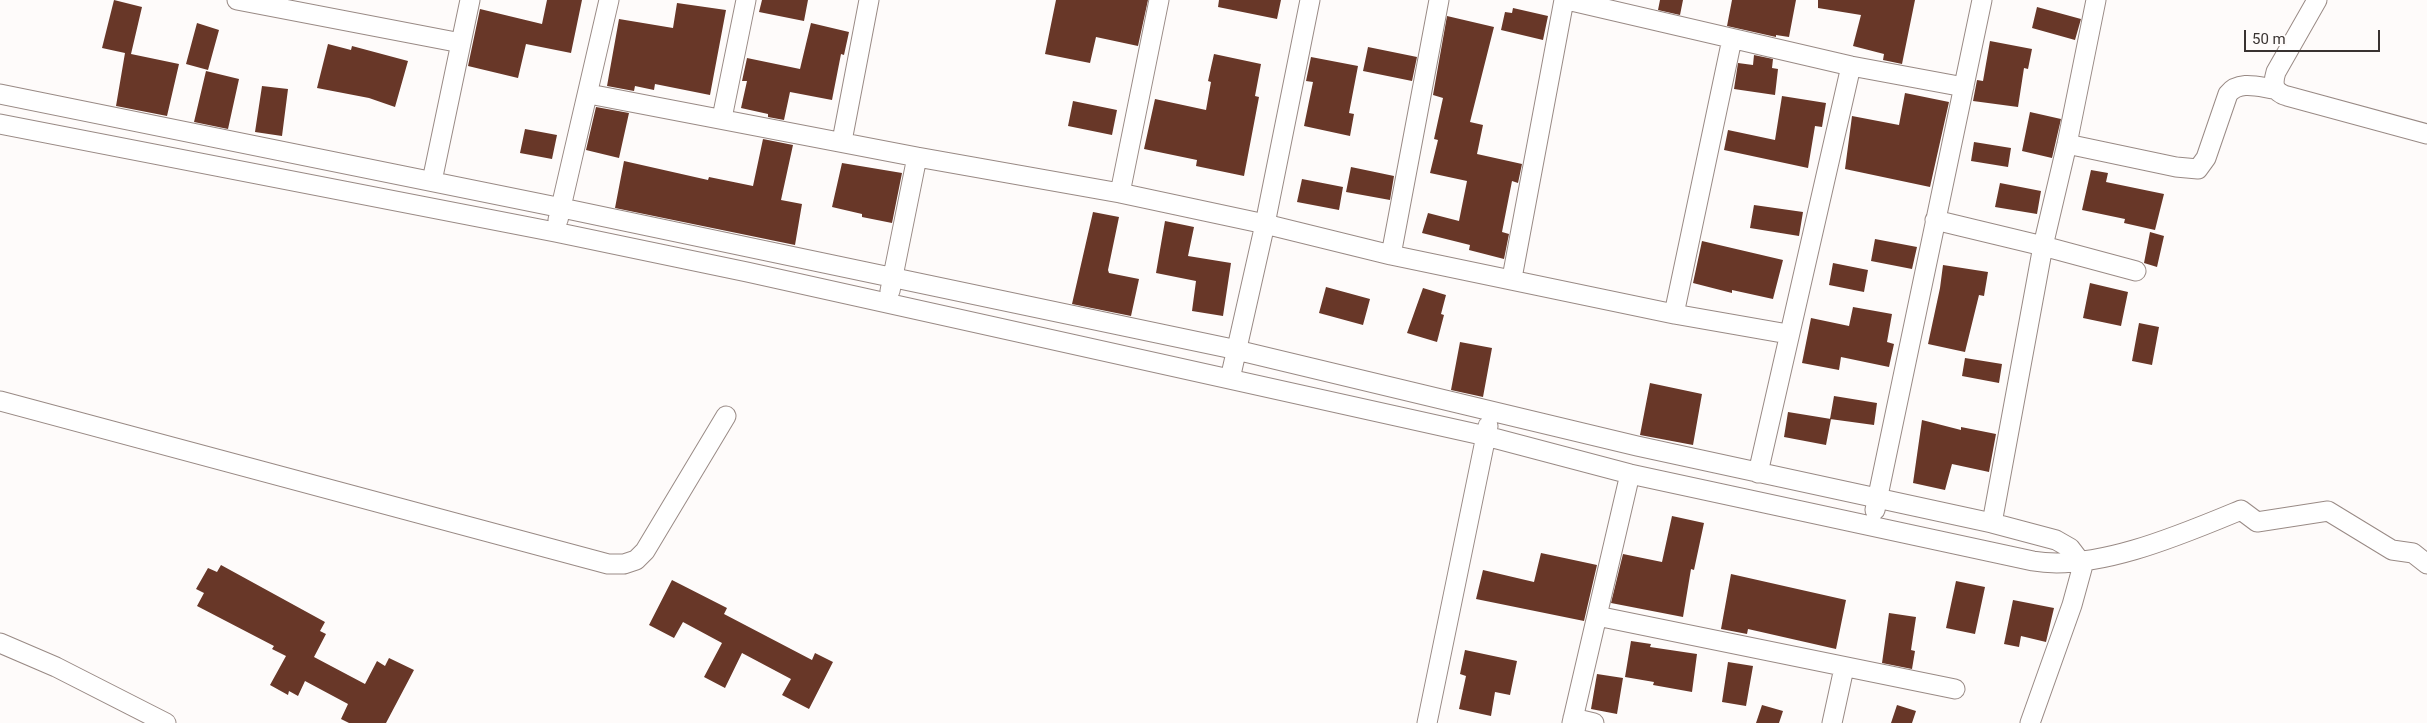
<!DOCTYPE html>
<html>
<head>
<meta charset="utf-8">
<style>
	body { margin:0 }
	#map { position:relative; width:2427px; height:723px; overflow:hidden; background:#fefbfa; font-family:Roboto,sans-serif }
	canvas { display:block }
	.scale { position:absolute; left:2244px; top:30px; width:136px; height:22px; box-sizing:border-box; border:2px solid #393331; border-top:0; padding-left:6px; font-size:15px; line-height:18px; white-space:nowrap; color:#393331; -webkit-text-stroke:4px #fefbfa; paint-order:stroke }
</style>
</head>
<body>
<div id="map">
<canvas width="2427" height="723"></canvas>
<div class="scale">50 m</div>
</div>
<script>
const context = document.querySelector('canvas').getContext('2d');
context.lineJoin = 'round';
function fill(path, color) { context.fillStyle = color; context.fill(path, 'evenodd'); }
function trace(path, color, width, dash) { context.strokeStyle = color; context.lineWidth = width; context.lineCap = dash ? 'butt' : 'round'; context.setLineDash(dash || []); context.stroke(path); }
const building = new Path2D(`
	M114,0L142,7L131,54L179,64L167,116L116,106L125,53L102,48Z
	M547,0H582L571,53L526,44L518,78L468,66L480,9L542,24Z
	M762,0H808L804,21L759,12Z
	M1056,0H1148L1138,46L1096,37L1090,63L1045,54Z
	M1219,0H1281L1277,19L1218,7Z
	M1660,0H1683L1680,15L1658,10Z
	M1732,0H1796L1789,37L1776,35V37L1727,26Z
	M1818,0H1915L1902,64L1883,60L1884,54L1853,46L1861,15L1818,8Z
	M677,3L726,10L710,95L655,84L654,90L635,86L634,91L607,86L619,19L673,28Z
	M2037,7L2081,19L2075,40L2032,28Z
	M1513,8L1548,16L1543,40L1501,30L1505,12L1512,13Z
	M1447,16L1494,27L1470,122L1483,125L1477,154L1522,164L1518,183L1512,181L1502,232L1509,234L1504,259L1469,250L1470,245L1422,233L1428,213L1459,221L1467,181L1430,173L1438,140L1434,139L1443,98L1433,95Z
	M197,23L219,30L208,70L186,64Z
	M811,23L849,32L844,55L841,54L832,100L790,92L784,120L768,117V114L741,108L747,81H742L747,58L800,69Z
	M1990,41L2032,49L2028,69L2024,68L2018,107L1973,101L1977,80L1983,81Z
	M328,44L351,50L352,46L408,61L395,107L369,98L317,88Z
	M1368,47L1417,57L1412,81L1363,71Z
	M1214,54L1261,64L1255,96L1259,97L1244,176L1196,166L1197,160L1144,149L1155,99L1206,110L1211,82L1208,81Z
	M1754,55L1773,59L1772,68L1778,69L1775,95L1734,89L1738,63L1753,65Z
	M1311,57L1358,66L1349,113L1354,114L1350,136L1304,126L1313,82L1306,81Z
	M206,71L239,79L228,129L194,122Z
	M262,86L288,89L282,136L255,132Z
	M1905,93L1949,102L1930,187L1845,169L1852,116L1899,125Z
	M1782,96L1826,103L1822,127L1815,126L1808,168L1724,150L1728,130L1775,140Z
	M1073,101L1117,110L1112,135L1068,126Z
	M596,107L629,113L619,158L586,150Z
	M2030,112L2061,119L2052,158L2022,151Z
	M525,129L557,135L552,159L520,153Z
	M763,139L793,145L781,200L802,204L795,245L615,208L624,161L708,180L709,177L753,186Z
	M1974,142L2011,148L2008,167L1971,161Z
	M842,163L902,173L892,223L862,217V214L832,207Z
	M1351,167L1394,176L1390,200L1346,192Z
	M2091,170L2108,173L2106,182L2164,194L2155,230L2124,223L2125,219L2082,210Z
	M1302,179L1343,187L1339,210L1297,202Z
	M2000,183L2041,191L2037,214L1995,207Z
	M1754,205L1803,212L1799,236L1750,228Z
	M1093,212L1119,217L1108,270L1109,273L1139,279L1131,316L1072,304Z
	M1165,221L1194,227L1188,256L1231,263L1223,316L1192,311L1196,281L1156,273Z
	M2150,232L2164,236L2157,267L2144,263Z
	M1875,239L1917,247L1912,269L1871,261Z
	M1702,241L1783,260L1773,299L1732,290V293L1693,283Z
	M1833,263L1868,270L1864,292L1829,285Z
	M1943,265L1988,272L1984,296L1979,295L1965,352L1928,344L1940,288Z
	M2090,283L2128,292L2121,326L2083,318Z
	M1326,287L1370,299L1363,325L1319,313Z
	M1423,288L1446,295L1441,314L1444,315L1437,342L1407,333Z
	M1853,307L1892,314L1887,342L1894,344L1889,367L1841,357L1839,370L1802,363L1811,318L1849,326Z
	M2139,323L2159,327L2152,365L2132,361Z
	M1460,342L1492,348L1483,397L1451,390Z
	M1965,358L2002,364L1999,383L1962,376Z
	M1650,383L1702,394L1693,445L1640,435Z
	M1834,396L1877,403L1874,425L1830,419Z
	M1788,412L1831,419L1826,445L1784,437Z
	M1922,420L1961,430V427L1996,434L1989,472L1952,464L1945,490L1913,483Z
	M1672,516L1704,523L1694,570L1691,569L1683,617L1611,603L1623,554L1662,562Z
	M1541,553L1597,565L1584,621L1476,599L1483,570L1534,582Z
	M221,565L325,622L320,631L326,634L314,657L365,684L377,661L385,666L389,658L414,670L386,723H349L341,719L348,704L305,681L298,696L289,691L288,695L270,685L286,656L272,649L274,646L197,606L204,593L196,589L208,568L217,572Z
	M1731,574L1846,600L1836,649L1748,629L1747,634L1721,629Z
	M672,580L727,608L724,614L812,660L815,653L833,662L809,709L782,695L791,679L742,653L725,688L704,677L722,643L683,622L674,638L649,625Z
	M1956,581L1985,587L1975,634L1946,628Z
	M2013,600L2054,608L2046,642L2021,636L2019,647L2004,644Z
	M1889,613L1916,617L1911,650L1915,651L1912,669L1882,663Z
	M1631,641L1651,644L1650,647L1697,654L1692,692L1653,685L1654,682L1625,677Z
	M1465,650L1517,661L1510,695L1495,692L1491,716L1459,709L1466,676L1460,674Z
	M1728,662L1753,666L1746,706L1722,702Z
	M1597,674L1623,678L1617,714L1591,709Z
	M1762,705L1783,711L1779,723H1756Z
	M1897,705L1916,711L1912,723H1891Z`);
const street = new Path2D(`
	M237,0L461,43
	M1567,0L1851,66L1964,87
	M2317,0L2276,72C2272,85 2274,92 2287,96L2427,134
	M0,94L562,208L1228,348L1637,446L1992,523L2056,540L2070,548L2083,565L2072,605L2030,723
	M589,94L917,157L1120,193L1265,224L1391,255L1674,314L1788,334
	M722,118L746,0
	M0,124L555,232L747,272L1486,436L1630,474L2033,561C2095,572 2183,534 2241,510L2257,522L2328,511L2392,550L2413,553L2427,564
	M842,141L869,0
	M2067,144L2176,167L2198,169L2206,158L2228,94C2239,80 2259,87 2274,89
	M432,181L470,0
	M1120,193L1159,0
	M558,220L609,0
	M1935,220L2043,246L2136,271
	M1391,255L1439,0
	M1512,278L1564,0
	M890,291L917,157
	M1674,314L1732,39
	M1230,379L1265,224L1310,0
	M0,401L608,564H624L636,560L645,551L726,416
	M1758,473L1851,66
	M1875,510L1982,0
	M1992,523L2043,246L2067,144L2096,0
	M1597,616L1955,689
	M0,643L56,667L166,723
	M1573,718L1594,723
	M1427,723L1488,426
	M1572,723L1630,474
	M1832,723L1844,668`);
fill(building, '#683728');
trace(street, '#998a85', 21);
trace(street, '#fff', 19);
</script>
</body>
</html>
